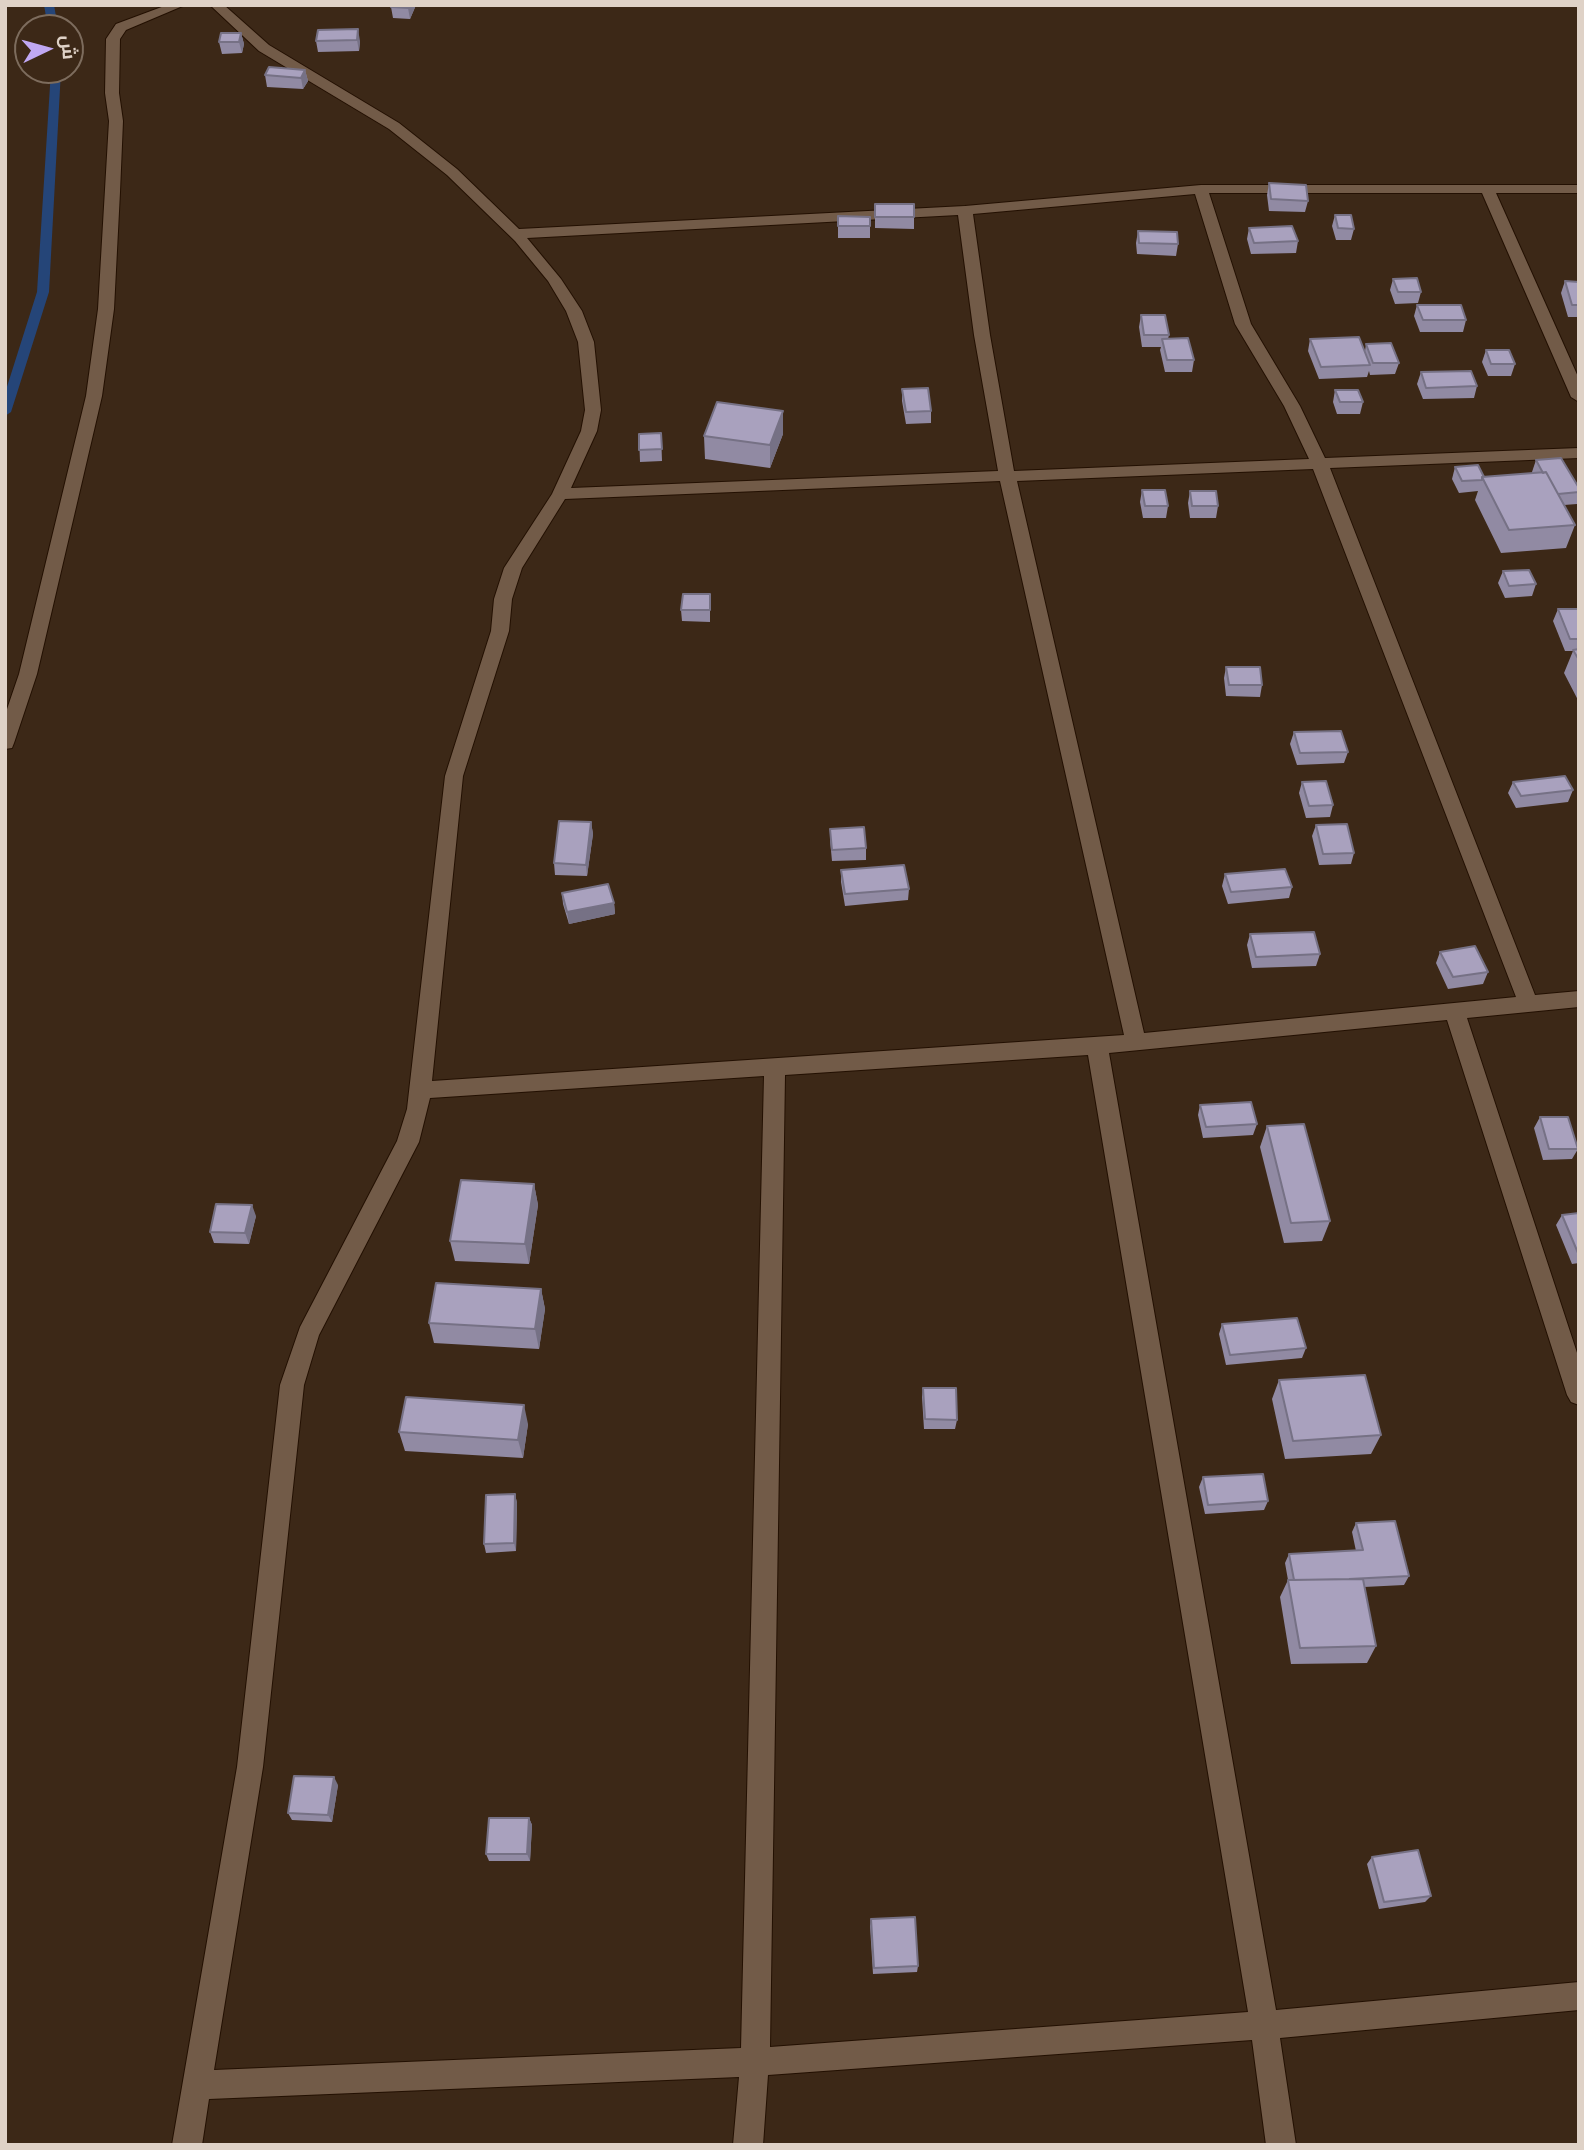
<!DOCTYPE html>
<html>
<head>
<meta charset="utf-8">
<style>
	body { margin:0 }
	#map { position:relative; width:1584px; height:2150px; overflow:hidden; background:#3c2817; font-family:Roboto,Cairo,sans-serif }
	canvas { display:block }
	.frame { position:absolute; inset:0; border:7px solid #dfd2c7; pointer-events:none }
	.north { position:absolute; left:14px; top:14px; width:70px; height:70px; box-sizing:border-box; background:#3c2817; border:2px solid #7d6c5d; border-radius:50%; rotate:85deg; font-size:19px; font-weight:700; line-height:28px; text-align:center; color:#dfd2c7 }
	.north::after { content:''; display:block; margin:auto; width:24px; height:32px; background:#c0a8f3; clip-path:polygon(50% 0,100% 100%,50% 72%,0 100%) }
</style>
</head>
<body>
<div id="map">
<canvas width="1584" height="2150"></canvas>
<div class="frame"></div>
<div class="north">ش</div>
</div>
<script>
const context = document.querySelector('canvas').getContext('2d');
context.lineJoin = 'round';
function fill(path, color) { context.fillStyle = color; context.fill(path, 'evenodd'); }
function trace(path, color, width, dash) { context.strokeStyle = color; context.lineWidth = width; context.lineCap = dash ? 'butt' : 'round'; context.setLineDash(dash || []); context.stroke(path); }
const stream = new Path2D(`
	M44,5H54L58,28H48Z
	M51,70H61L49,292L11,412L5,416V393L37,292Z`);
const minor = new Path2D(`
	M167,5H185L126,30L120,39L119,93L123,121L120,192L114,309L102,396L37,674L14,743L12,748L5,749V715L19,674L86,396L98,309L109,121L105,93L106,39L116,24Z
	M210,5H224L269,45L399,123L457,169L519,229L965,206L1201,185H1579V193H1496L1579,379V402L1571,397L1482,193H1209L1251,324L1300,406L1325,458L1579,448V458L1330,468L1535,995L1579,991V1007L1467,1018L1579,1359V1405L1571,1402L1567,1395L1447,1020L1109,1053L1276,2010L1579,1982V2010L1280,2038L1296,2145H1266L1252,2040L768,2075L763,2145H733L739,2077L209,2099L202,2145H172L237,1767L280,1385L300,1327L397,1141L407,1109L445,776L491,631L494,599L504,568L552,494L581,431L585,410L578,342L566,311L548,281L515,241L447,175L389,129L259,51ZM1195,194L1235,324L1284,406L1309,459L1014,471L990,335L973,214ZM958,215L974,335L998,471L571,488L597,431L601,410L594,342L582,311L561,279L527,238ZM1313,469L1516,997L1144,1033L1017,481ZM1000,481L1124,1035L432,1081L463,776L509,631L512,599L522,568L565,499ZM1088,1055L1248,2012L770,2047L785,1075ZM764,1076L741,2048L214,2070L263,1767L304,1385L319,1335L419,1142L430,1098Z`);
const wall = new Path2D(`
	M416,5L410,19L393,18L391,7Z
	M318,30L360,41L359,51L318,52L316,41Z
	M241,33L244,44L242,53L222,54L219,42Z
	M305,70L308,81L303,89L267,87L265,75Z
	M1269,183L1308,201L1305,212L1269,211L1267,195Z
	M875,204L914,217V229L875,228Z
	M1335,215L1354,229L1351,240H1336L1332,226Z
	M838,216L870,217V238H838Z
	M1249,228L1298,241L1296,253L1251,254L1247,239Z
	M1138,231L1178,244L1176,256L1137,254L1136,243Z
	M1393,279L1421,292L1418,303L1395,304L1390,290Z
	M1565,281L1579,282V317H1568L1561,293Z
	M1417,305L1466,320L1463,332H1420L1414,316Z
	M1141,315L1169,335L1168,339L1194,360L1192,372H1165L1160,350L1161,347H1142L1139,327Z
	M1310,339L1365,351L1366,344L1399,363L1395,374L1370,375L1369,371L1367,377L1319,379L1308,351Z
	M1486,350L1515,364L1511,376H1488L1482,362Z
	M1421,372L1477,386L1474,398L1423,399L1417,384Z
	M902,389L931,411V423L906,424L902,401Z
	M1335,390L1363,402L1360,414H1337L1333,402Z
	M783,411V434L770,468L705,459L704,436Z
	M661,433L662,461L640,462L639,434Z
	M1536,460L1579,488V498L1577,504L1564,505L1575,525L1566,548L1501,553L1475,500L1478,491L1459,493L1452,479L1455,467L1484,477L1532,473V472Z
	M1142,490L1168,506L1166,518H1143L1140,502Z
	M1190,491L1218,506L1216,518H1190L1188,503Z
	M1503,571L1536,584L1532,596L1505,598L1498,583Z
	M710,594V622L682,621L681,610Z
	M1558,609H1579V702L1564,673L1573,651H1565L1553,621Z
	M1226,667L1262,685L1260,697L1226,696L1224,678Z
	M1294,732L1348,752L1344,763L1297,765L1290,744Z
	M1302,782L1333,805L1330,817L1306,818L1299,793Z
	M1513,782L1573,790L1568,802L1516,808L1508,793Z
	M591,822L593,834L587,876L555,875L554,863Z
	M1316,825L1354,853L1351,864L1319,865L1312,836Z
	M830,829L866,848V860L832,861L830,840Z
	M841,870L909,889L908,900L845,906L841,882Z
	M1225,874L1292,887L1289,898L1228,904L1222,886Z
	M562,893L614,903L615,914L569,924L563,904Z
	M1250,934L1320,954L1316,966L1252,968L1247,945Z
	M1440,952L1488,972L1483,984L1448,989L1436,963Z
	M1200,1105L1257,1124L1253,1135L1203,1138L1198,1115Z
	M1540,1117L1578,1149L1572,1159L1543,1160L1534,1128Z
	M1267,1126L1330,1221L1322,1241L1284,1243L1260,1147Z
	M534,1184L538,1205L529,1264L455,1261L450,1241Z
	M1579,1213V1263L1572,1264L1556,1225L1562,1215Z
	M256,1216L249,1244L214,1243L210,1232Z
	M541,1289L545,1309L539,1349L434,1343L429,1323Z
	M1222,1324L1306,1348L1302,1358L1226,1365L1219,1334Z
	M1279,1380L1381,1435L1371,1454L1285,1459L1272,1399Z
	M923,1388L957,1420L955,1429H924L922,1397Z
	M528,1424L523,1458L405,1451L399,1432Z
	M1203,1477L1268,1501L1264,1510L1205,1514L1199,1487Z
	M515,1494L517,1503L516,1551L486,1553L484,1544Z
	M1356,1523L1409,1576L1404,1585L1364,1587L1376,1646L1367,1663L1291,1664L1280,1597L1288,1580L1285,1563L1289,1554L1356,1551L1352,1532Z
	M338,1785L332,1822L292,1820L288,1813Z
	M529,1818L532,1825L530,1861H489L486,1854Z
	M1372,1857L1431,1896L1425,1902L1379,1909L1367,1864Z
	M871,1919L918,1966L917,1972L873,1974L870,1926Z`);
const shadedWall = new Path2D(`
	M410,5H416L410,19L408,8Z
	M358,29L360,41L359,51L357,40Z
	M241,33L244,44L242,53L239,42Z
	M305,70L308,81L303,89L301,78Z
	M783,411V434L770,468V445Z
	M591,822L593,834L587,876L586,865Z
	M614,903L615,914L569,924L567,912Z
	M534,1184L538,1205L529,1264L525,1244Z
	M252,1205L256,1216L249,1244L245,1233Z
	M541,1289L545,1309L539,1349L535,1329Z
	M524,1405L528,1424L523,1458L518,1440Z
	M515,1494L517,1503L516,1551L514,1543Z
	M334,1777L338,1785L332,1822L328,1815Z
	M529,1818L532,1825L530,1861L527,1854Z`);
const building = new Path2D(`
	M392,5H410L408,8L391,7Z
	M358,29L357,40L316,41L318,30Z
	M221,33H241L239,42H219Z
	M269,67L305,70L301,78L265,75Z
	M1269,183L1306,185L1308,201L1271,199Z
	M875,204H914V217H875Z
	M1335,215H1351L1354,229L1338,228Z
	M838,216L870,217V226H838Z
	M1292,226L1298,241L1254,243L1249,228Z
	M1138,231L1177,232L1178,244L1139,243Z
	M1417,278L1421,292H1398L1393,279Z
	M1565,281L1579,282V305H1572Z
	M1417,305H1461L1466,320H1423Z
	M1141,315H1165L1169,335H1144Z
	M1359,337L1370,365L1321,367L1310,339Z
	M1188,338L1194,360H1167L1162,339Z
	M1391,343L1399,363H1373L1366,344Z
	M1486,350H1509L1515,364H1491Z
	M1471,371L1477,386L1426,388L1421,372Z
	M928,388L931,411L906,412L902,389Z
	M1335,390H1358L1363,402H1340Z
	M717,402L783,411L770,445L704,436Z
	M661,433L662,449L639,450V434Z
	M1561,458L1579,488V492L1558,494L1546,472L1543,473L1536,460Z
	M1478,465L1484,477H1482V480L1462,481L1455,467Z
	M1546,472L1575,525L1509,530L1482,477Z
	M1142,490H1165L1168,506H1145Z
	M1190,491H1216L1218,506H1192Z
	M1529,570L1536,584L1509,586L1503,571Z
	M683,594H710V610H681Z
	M1558,609H1579V639H1570Z
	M1579,649V660L1573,650Z
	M1226,667H1260L1262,685H1229Z
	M1341,731L1348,752L1300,753L1294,732Z
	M1565,776L1573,790L1521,796L1513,782Z
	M1326,781L1333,805L1309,806L1302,782Z
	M559,821L591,822L586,865L554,863Z
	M1347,824L1354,853L1323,854L1316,825Z
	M864,827L866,848L832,850L830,829Z
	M904,865L909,889L845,894L841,870Z
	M1285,869L1292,887L1231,892L1225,874Z
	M608,884L614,903L567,912L562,893Z
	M1314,932L1320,954L1256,957L1250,934Z
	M1475,946L1488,972L1453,977L1440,952Z
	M1251,1102L1257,1124L1206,1127L1200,1105Z
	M1540,1117H1568L1578,1149H1549Z
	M1304,1124L1330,1221L1291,1223L1267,1126Z
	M461,1180L534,1184L525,1244L450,1241Z
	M216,1204L252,1205L245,1233L210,1232Z
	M1579,1213V1253H1578L1562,1215Z
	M436,1283L541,1289L535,1329L429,1323Z
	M1297,1318L1306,1348L1230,1355L1222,1324Z
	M1365,1375L1381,1435L1293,1441L1279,1380Z
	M923,1388H956L957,1420L925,1419Z
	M406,1397L524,1405L518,1440L399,1432Z
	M1263,1474L1268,1501L1208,1505L1203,1477Z
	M515,1494L514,1543L484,1544L486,1495Z
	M1395,1521L1409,1576L1349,1579L1294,1580L1289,1554L1363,1550L1356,1523Z
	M1363,1579L1376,1646L1300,1648L1288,1580Z
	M294,1776L334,1777L328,1815L288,1813Z
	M489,1818H529L527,1854H486Z
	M1418,1850L1431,1896L1384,1902L1372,1857Z
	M915,1917L918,1966L874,1968L871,1919Z`);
fill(stream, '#254578');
trace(minor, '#231002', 2);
fill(minor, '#725b48');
fill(wall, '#918aa3');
fill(shadedWall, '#767185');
fill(building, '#a9a1be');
trace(building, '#767185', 2);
</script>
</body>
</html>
